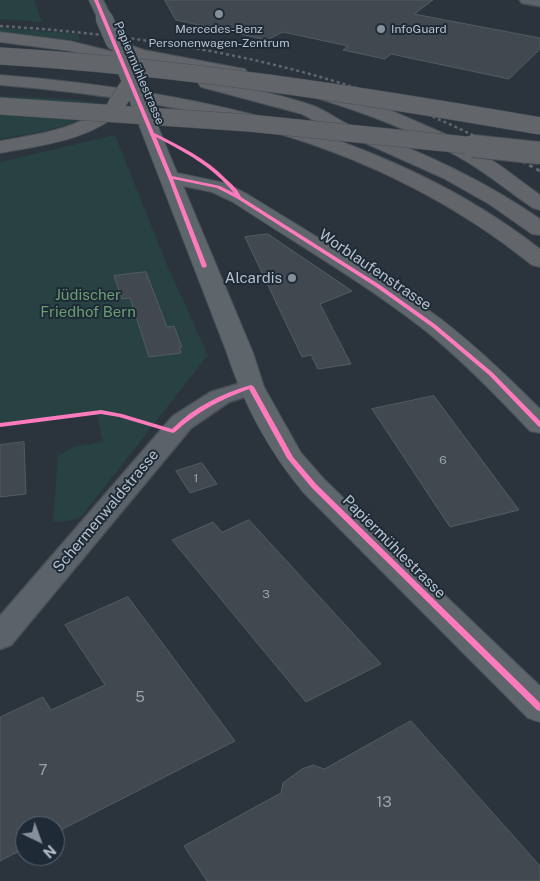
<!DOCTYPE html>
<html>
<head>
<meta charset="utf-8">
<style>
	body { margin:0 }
	#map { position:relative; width:540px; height:881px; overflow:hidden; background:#2b343c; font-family:"Public Sans",sans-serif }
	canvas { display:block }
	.north { position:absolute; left:15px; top:816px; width:50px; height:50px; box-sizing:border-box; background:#1e2b37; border:1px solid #5b6773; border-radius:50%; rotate:138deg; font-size:14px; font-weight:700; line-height:20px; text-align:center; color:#b6c1cc }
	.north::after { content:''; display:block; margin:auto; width:18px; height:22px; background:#85909a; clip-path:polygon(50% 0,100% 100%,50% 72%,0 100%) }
</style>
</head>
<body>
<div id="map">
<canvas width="540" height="881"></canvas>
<div class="north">N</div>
</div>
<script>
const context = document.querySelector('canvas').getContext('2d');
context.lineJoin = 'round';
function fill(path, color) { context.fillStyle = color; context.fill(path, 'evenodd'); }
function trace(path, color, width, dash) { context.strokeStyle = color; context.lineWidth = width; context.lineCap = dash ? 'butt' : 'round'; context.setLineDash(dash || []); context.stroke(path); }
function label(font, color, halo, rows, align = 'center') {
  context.font = font + ' "Public Sans",sans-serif'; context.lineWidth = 4; context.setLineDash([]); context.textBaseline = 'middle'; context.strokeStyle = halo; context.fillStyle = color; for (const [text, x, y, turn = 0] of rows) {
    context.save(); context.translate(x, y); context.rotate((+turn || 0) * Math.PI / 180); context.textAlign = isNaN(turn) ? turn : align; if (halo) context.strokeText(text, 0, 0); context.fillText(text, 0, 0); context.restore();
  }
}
const green = new Path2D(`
	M0,0H34L42,22L0,19Z
	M0,28L78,34L80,41L0,31Z
	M0,96L69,99L99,103C79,129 31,133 0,139Z
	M115,135L167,265L208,355L81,517L69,521L53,522L58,456L73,447L103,442L97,413L0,426V162Z`);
const building = new Path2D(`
	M165,0H433L414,14L540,38V49L509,79L391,54L385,59L343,50L348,46L283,32L267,40L176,20Z
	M268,234L352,291L320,304L351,364L318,369L311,355L302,357L245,237Z
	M146,272L167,327L174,326L182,347H179L181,353L149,357L130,298L122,299L114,276Z
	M434,396L519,510L450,527L372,409Z
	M24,442L26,494L0,497V445Z
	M202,463L217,484L190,493L176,471Z
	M249,520L381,664L306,702L172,540L213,522L222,532Z
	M128,597L235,741L55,833V826H25V848L0,861V717L43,697L51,710L105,685L65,625Z
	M411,721L540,866V881H207L184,846L281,793L283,783L302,769L313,765L324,769Z`);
const minor = new Path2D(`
	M520,0H540V6L522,3Z
	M251,380L260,382L263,387L260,392L229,402L191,428L11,645L0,649V616L173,416L211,392Z`);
const major = new Path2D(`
	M89,0H103L112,18L109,21H99Z
	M145,112L151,113L154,117L177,173L225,183L247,194C313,235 380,274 442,320C477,347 509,378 540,409V433L530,431C497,396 464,362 426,331C365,283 297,244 233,202L212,192L183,186L253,353L264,387L301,453L324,479L371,525L540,686V722L528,718L304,493C269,451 244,405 227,353L136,117L139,113Z`);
const highway = new Path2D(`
	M0,32L70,41L130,56L109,48L107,45L109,42L115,40L144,50L239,68L245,69L248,73L245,77L239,78L140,59L142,62L140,66L134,67L70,51L0,42Z
	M0,75C189,90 387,130 540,249V267L532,265C377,140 194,101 0,85Z
	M207,78C242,87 279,94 314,106C327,111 341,122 354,127C419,150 482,179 540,219V235L532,234L489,204L443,178L345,134L337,133L302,114L201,87L198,83L201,79Z
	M319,88L390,110L452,137L498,164L540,195V210L533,208C508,191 484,171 457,156C412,130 363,112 313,97L310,93L313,89Z
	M116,100L122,101L125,105C101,139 38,146 0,153V141C29,136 57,132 83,120C95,115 104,103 116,100Z`);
const railFar1 = new Path2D(`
	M0,26C171,37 343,66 496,147`);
const rail = new Path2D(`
	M494,146L540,171`);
const majorBridge = new Path2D(`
	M104,18L114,41
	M120,55L145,117`);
const highwayBridgeFar1 = new Path2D(`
	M0,56C182,67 361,95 540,126
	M116,105L131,82
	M0,106L249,123L485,147`);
const highwayBridge = new Path2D(`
	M473,146L540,153`);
const cycleway = new Path2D(`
	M94,0H98L154,133C180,146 206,158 226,179C232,184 238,190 241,197L380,285L436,325L493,373L540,421V427L538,426L489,375L432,327L376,287L238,199L217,188L173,179L207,266L204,268L202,267L168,177ZM156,137C185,152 213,167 234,193L220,186L172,176Z
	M251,385L254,387L293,457L316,484L540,703V711L537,710L312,488L287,458L249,389C221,399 197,412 175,432L173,433L119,417L101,414L0,427V423L101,410L122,414L172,429C194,407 221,394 251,385Z`);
const markers = [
	[219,14,5,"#85909a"],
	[381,29,5,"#85909a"],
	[292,278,5,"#85909a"]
];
const farPoinames = [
	["Mercedes-Benz",219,29],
	["Personenwagen-Zentrum",219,43],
	["InfoGuard",391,29,"left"]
];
const farStreetnames = [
	["Papiermühlestrasse",139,73,67]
];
const numberNames = [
	["6",443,460],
	["1",196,478],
	["3",266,594]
];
const streetNames = [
	["Worblaufenstrasse",375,270,34],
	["Schermenwaldstrasse",106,511,-50],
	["Papiermühlestrasse",394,547,45]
];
const poiNames = [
	["Alcardis",282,278]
];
const parkNames = [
	["Jüdischer",88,295],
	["Friedhof Bern",88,312]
];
const nearNumbernames = [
	["5",140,697],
	["7",43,770],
	["13",384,802]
];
fill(green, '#284142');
fill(building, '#41484f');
trace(building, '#535c63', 1);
trace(minor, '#4a5056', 3);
trace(major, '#495158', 2);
trace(highway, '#485057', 2);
fill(minor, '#5c6269');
fill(major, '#5e656b');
fill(highway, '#626569');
trace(railFar1, '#60666d', 2.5, [3, 3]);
trace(rail, '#60666d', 3, [4, 4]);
trace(majorBridge, '#495158', 18, []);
trace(highwayBridgeFar1, '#485057', 18, []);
trace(highwayBridge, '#485057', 24, []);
trace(majorBridge, '#5e656b', 17);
trace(highwayBridgeFar1, '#626569', 17);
trace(highwayBridge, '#626569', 22);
fill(cycleway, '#fd7abc');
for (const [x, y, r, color] of markers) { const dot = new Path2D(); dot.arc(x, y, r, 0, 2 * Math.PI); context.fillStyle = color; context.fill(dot); trace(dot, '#1e2b37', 2); }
label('12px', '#b6c1cc', '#1e2b37', farPoinames);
label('12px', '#b6c1cc', '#1e2b37', farStreetnames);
label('12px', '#99a3ad', null, numberNames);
label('15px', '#b6c1cc', '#1e2b37', streetNames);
label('15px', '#b6c1cc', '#1e2b37', poiNames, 'right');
label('15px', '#6c9e72', '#1e2b37', parkNames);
label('15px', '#99a3ad', null, nearNumbernames);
</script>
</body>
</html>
